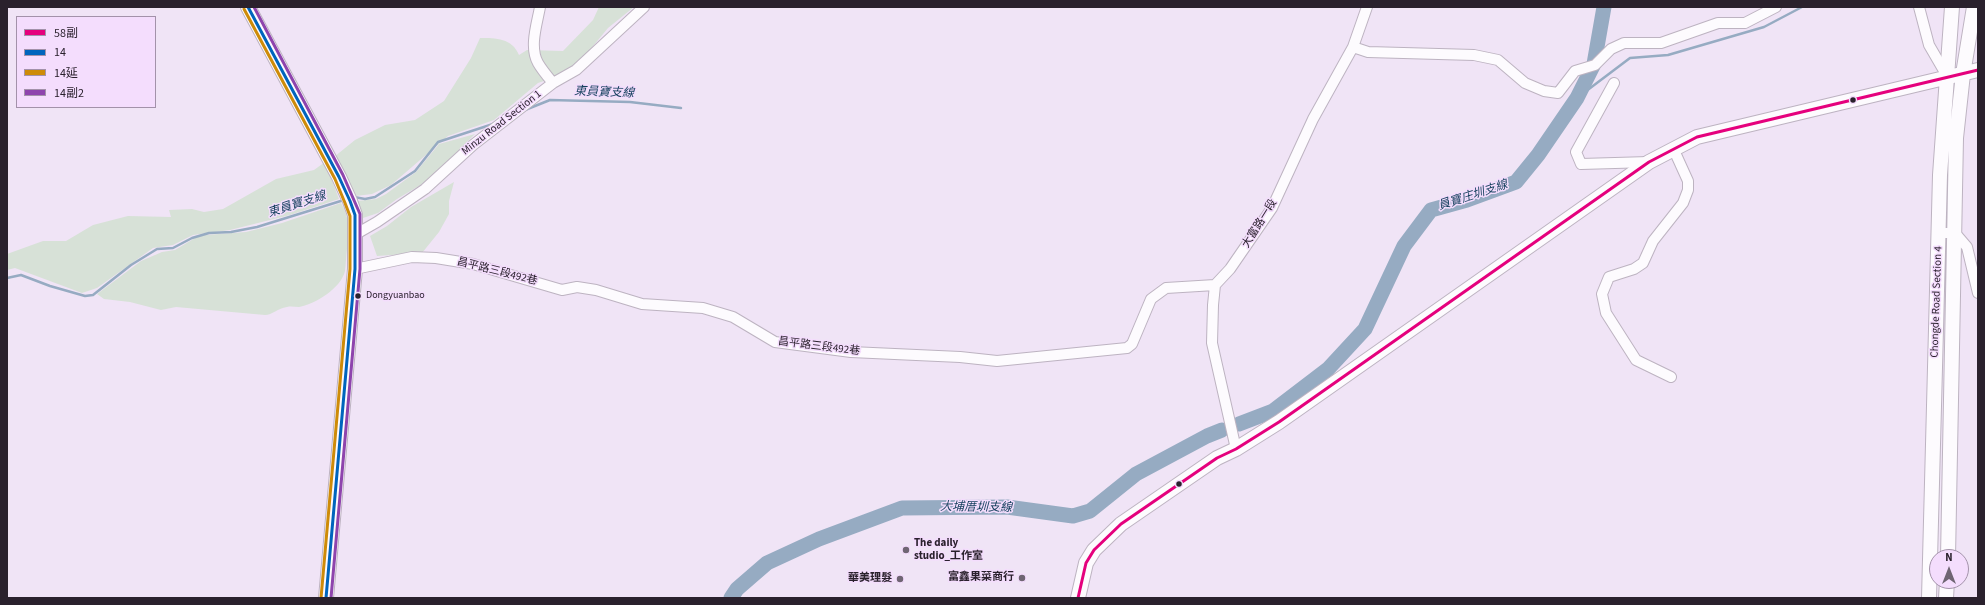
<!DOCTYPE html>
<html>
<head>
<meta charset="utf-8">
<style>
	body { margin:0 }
	#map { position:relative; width:1985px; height:605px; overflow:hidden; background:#f0e4f6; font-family:"Source Sans 3","Noto Sans TC",sans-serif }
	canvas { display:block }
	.frame { position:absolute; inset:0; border:8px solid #2a212d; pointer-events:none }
	.legend { position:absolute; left:16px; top:16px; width:140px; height:92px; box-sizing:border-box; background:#f4ddfd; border:1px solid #a392aa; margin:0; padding:5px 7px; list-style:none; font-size:12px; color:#2a212d }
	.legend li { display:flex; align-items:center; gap:8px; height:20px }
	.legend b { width:20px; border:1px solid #a392aa }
	.north { position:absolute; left:1929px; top:549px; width:40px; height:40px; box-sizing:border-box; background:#f4ddfd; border:1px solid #a392aa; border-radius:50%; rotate:0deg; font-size:11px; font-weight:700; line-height:16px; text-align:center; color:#2a212d }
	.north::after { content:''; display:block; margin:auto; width:14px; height:18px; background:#6f6573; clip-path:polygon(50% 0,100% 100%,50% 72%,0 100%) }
</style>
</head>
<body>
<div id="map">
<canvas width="1985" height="605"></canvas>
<div class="frame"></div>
<ul class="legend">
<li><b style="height:5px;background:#e5007d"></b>58副</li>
<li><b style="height:5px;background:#0065bd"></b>14</li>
<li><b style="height:5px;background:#ce8b09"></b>14延</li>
<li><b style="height:5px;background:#8e44ad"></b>14副2</li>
</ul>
<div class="north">N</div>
</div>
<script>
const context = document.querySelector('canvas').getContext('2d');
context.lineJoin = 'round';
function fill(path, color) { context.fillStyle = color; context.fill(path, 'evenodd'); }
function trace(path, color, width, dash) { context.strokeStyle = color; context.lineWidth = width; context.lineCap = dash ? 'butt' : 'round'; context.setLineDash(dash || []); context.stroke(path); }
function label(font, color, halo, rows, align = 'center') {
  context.font = font + ' "Source Sans 3","Noto Sans TC",sans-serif'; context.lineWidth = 3; context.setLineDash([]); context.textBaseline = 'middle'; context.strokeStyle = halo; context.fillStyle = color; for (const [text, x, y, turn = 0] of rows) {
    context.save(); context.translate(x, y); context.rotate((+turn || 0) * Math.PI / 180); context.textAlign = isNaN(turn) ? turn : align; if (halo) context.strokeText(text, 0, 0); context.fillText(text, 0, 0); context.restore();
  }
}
const green = new Path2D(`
	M599,7H634L608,28L584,57L559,76L538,83L494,120L448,136L391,185L372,194L356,196L334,157L355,140L385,125L415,120L444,101L471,58L480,38C496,38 512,38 519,55L527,50L563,51L593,20Z
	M475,134L432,177L419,186L397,199L378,213L363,218L357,201L376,199L386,194L416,172L439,144Z
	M325,162L339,199L290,215L230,230L193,235L173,245L153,248L97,288L82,293L15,268L7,270V254L43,241H66L93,225L128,216L171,217L169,210L192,209L204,212L223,209L276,179L314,170Z
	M454,182L449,201V214L439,232L422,253L377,256L370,236L387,226L411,207Z
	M341,203C350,219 350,231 347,249C346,256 346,264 345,271C341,288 316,304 299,307C295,307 291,306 287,307C278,308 272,315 265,315L176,307L161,310L130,302L104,299L97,294L141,261L162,252L175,250L195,238L205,235L246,232L282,223Z`);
const stream = new Path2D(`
	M1577,98L1630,58L1668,55L1764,27L1802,7
	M525,110L550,100L630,102L681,108
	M354,197L365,199L375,197L415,171L438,142L493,124
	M7,278L21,275L50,286L85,296L93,295L131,265L157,249L173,248L192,238L209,233L231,232L257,227L344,200`);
const river = new Path2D(`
	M1239,424L1273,411L1328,369L1365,329L1404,246L1431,210L1467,200L1516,182L1538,155L1577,98L1594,64L1604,7
	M731,598L737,589L767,563L819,539L902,508L1007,507L1073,516L1090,511L1136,474L1207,436L1222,430`);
const street = new Path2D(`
	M540,7C537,24 529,47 538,63C542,70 548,77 553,83
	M1919,7L1929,45L1947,76
	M1353,47L1368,52L1474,55L1498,60L1525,83L1544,91L1558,93L1575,71L1595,65L1611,49L1624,43H1661L1718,23H1745L1776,7
	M1614,83L1576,152L1581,164L1649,162
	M1939,233H1955L1967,247L1978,293
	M356,234L377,222L425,189L473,145L553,83L576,70L644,7
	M355,269L412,257L436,258L473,264L562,290L577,287L596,290L642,304L703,308L733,317L775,342L851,352L960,357L997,361L1127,348L1132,344L1151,299L1166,288L1215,285
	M1671,377L1636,360L1606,313L1602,294L1609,277L1634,269L1643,263L1653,241L1683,203L1688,190V181L1673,148
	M1236,449L1212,343L1213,305L1215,285L1230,269L1272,208L1313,119L1353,47L1367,7`);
const secondary = new Path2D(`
	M248,7L339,177L350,201L355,215V269L326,598
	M1948,557L1956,138L1963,74L1974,7
	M1078,598L1086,563L1094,550L1121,524L1217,458L1236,449L1279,422L1649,162L1697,137L1978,70
	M1929,598L1940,175L1952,7
	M1946,598L1947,581`);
const bus1 = new Path2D(`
	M1078,598L1086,563L1094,550L1121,524L1217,458L1236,449L1279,422L1649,162L1697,137L1978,70`);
const bus2 = new Path2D(`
	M248,7L339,177L350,201L355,215V269L326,598`);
const bus3 = new Path2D(`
	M244,9L335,179L345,203L350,216V269L321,598`);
const bus4 = new Path2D(`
	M254,7L343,175L360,214V269L331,598`);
const markers = [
	[1853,100,3.5,"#2a212d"],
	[358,296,3.5,"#2a212d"],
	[1179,484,3.5,"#2a212d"],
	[906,550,4,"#6f6573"],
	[1022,578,4,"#6f6573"],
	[900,579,4,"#6f6573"]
];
const busNames = [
	["Dongyuanbao",366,296]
];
const streetNames = [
	["Minzu Road Section 1",502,123,-38],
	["大富路一段",1260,224,-58],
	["昌平路三段492巷",497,272,14],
	["Chongde Road Section 4",1937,302,-88],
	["昌平路三段492巷",819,347,7]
];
const poiNames = [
	["The daily",914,544,"left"],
	["studio_工作室",914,557,"left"],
	["富鑫果菜商行",1014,578],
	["華美理髮",892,579]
];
const waterNames = [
	["東員寶支線",604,93,2],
	["員寶庄圳支線",1473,196,-18],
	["東員寶支線",297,205,-18],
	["大埔厝圳支線",976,508,1]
];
fill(green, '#d7e1d7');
trace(stream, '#96abc2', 2.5);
trace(river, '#96abc2', 15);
trace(street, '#bdb3c1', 12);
trace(secondary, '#bdb3c1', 16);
trace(street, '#fdfbfe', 10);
trace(secondary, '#fdfbfe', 14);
trace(bus1, '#e5007d', 3);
trace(bus2, '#0065bd', 3);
trace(bus3, '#ce8b09', 3);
trace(bus4, '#8e44ad', 3);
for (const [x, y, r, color] of markers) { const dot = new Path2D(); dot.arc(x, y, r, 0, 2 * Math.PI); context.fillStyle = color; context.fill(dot); trace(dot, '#f4ddfd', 1.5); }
label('10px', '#2a212d', '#f4ddfd', busNames, 'left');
label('11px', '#2a212d', '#f4ddfd', streetNames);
label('bold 11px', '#2a212d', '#f4ddfd', poiNames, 'right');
label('italic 12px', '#133f5c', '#f4ddfd', waterNames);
</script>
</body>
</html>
